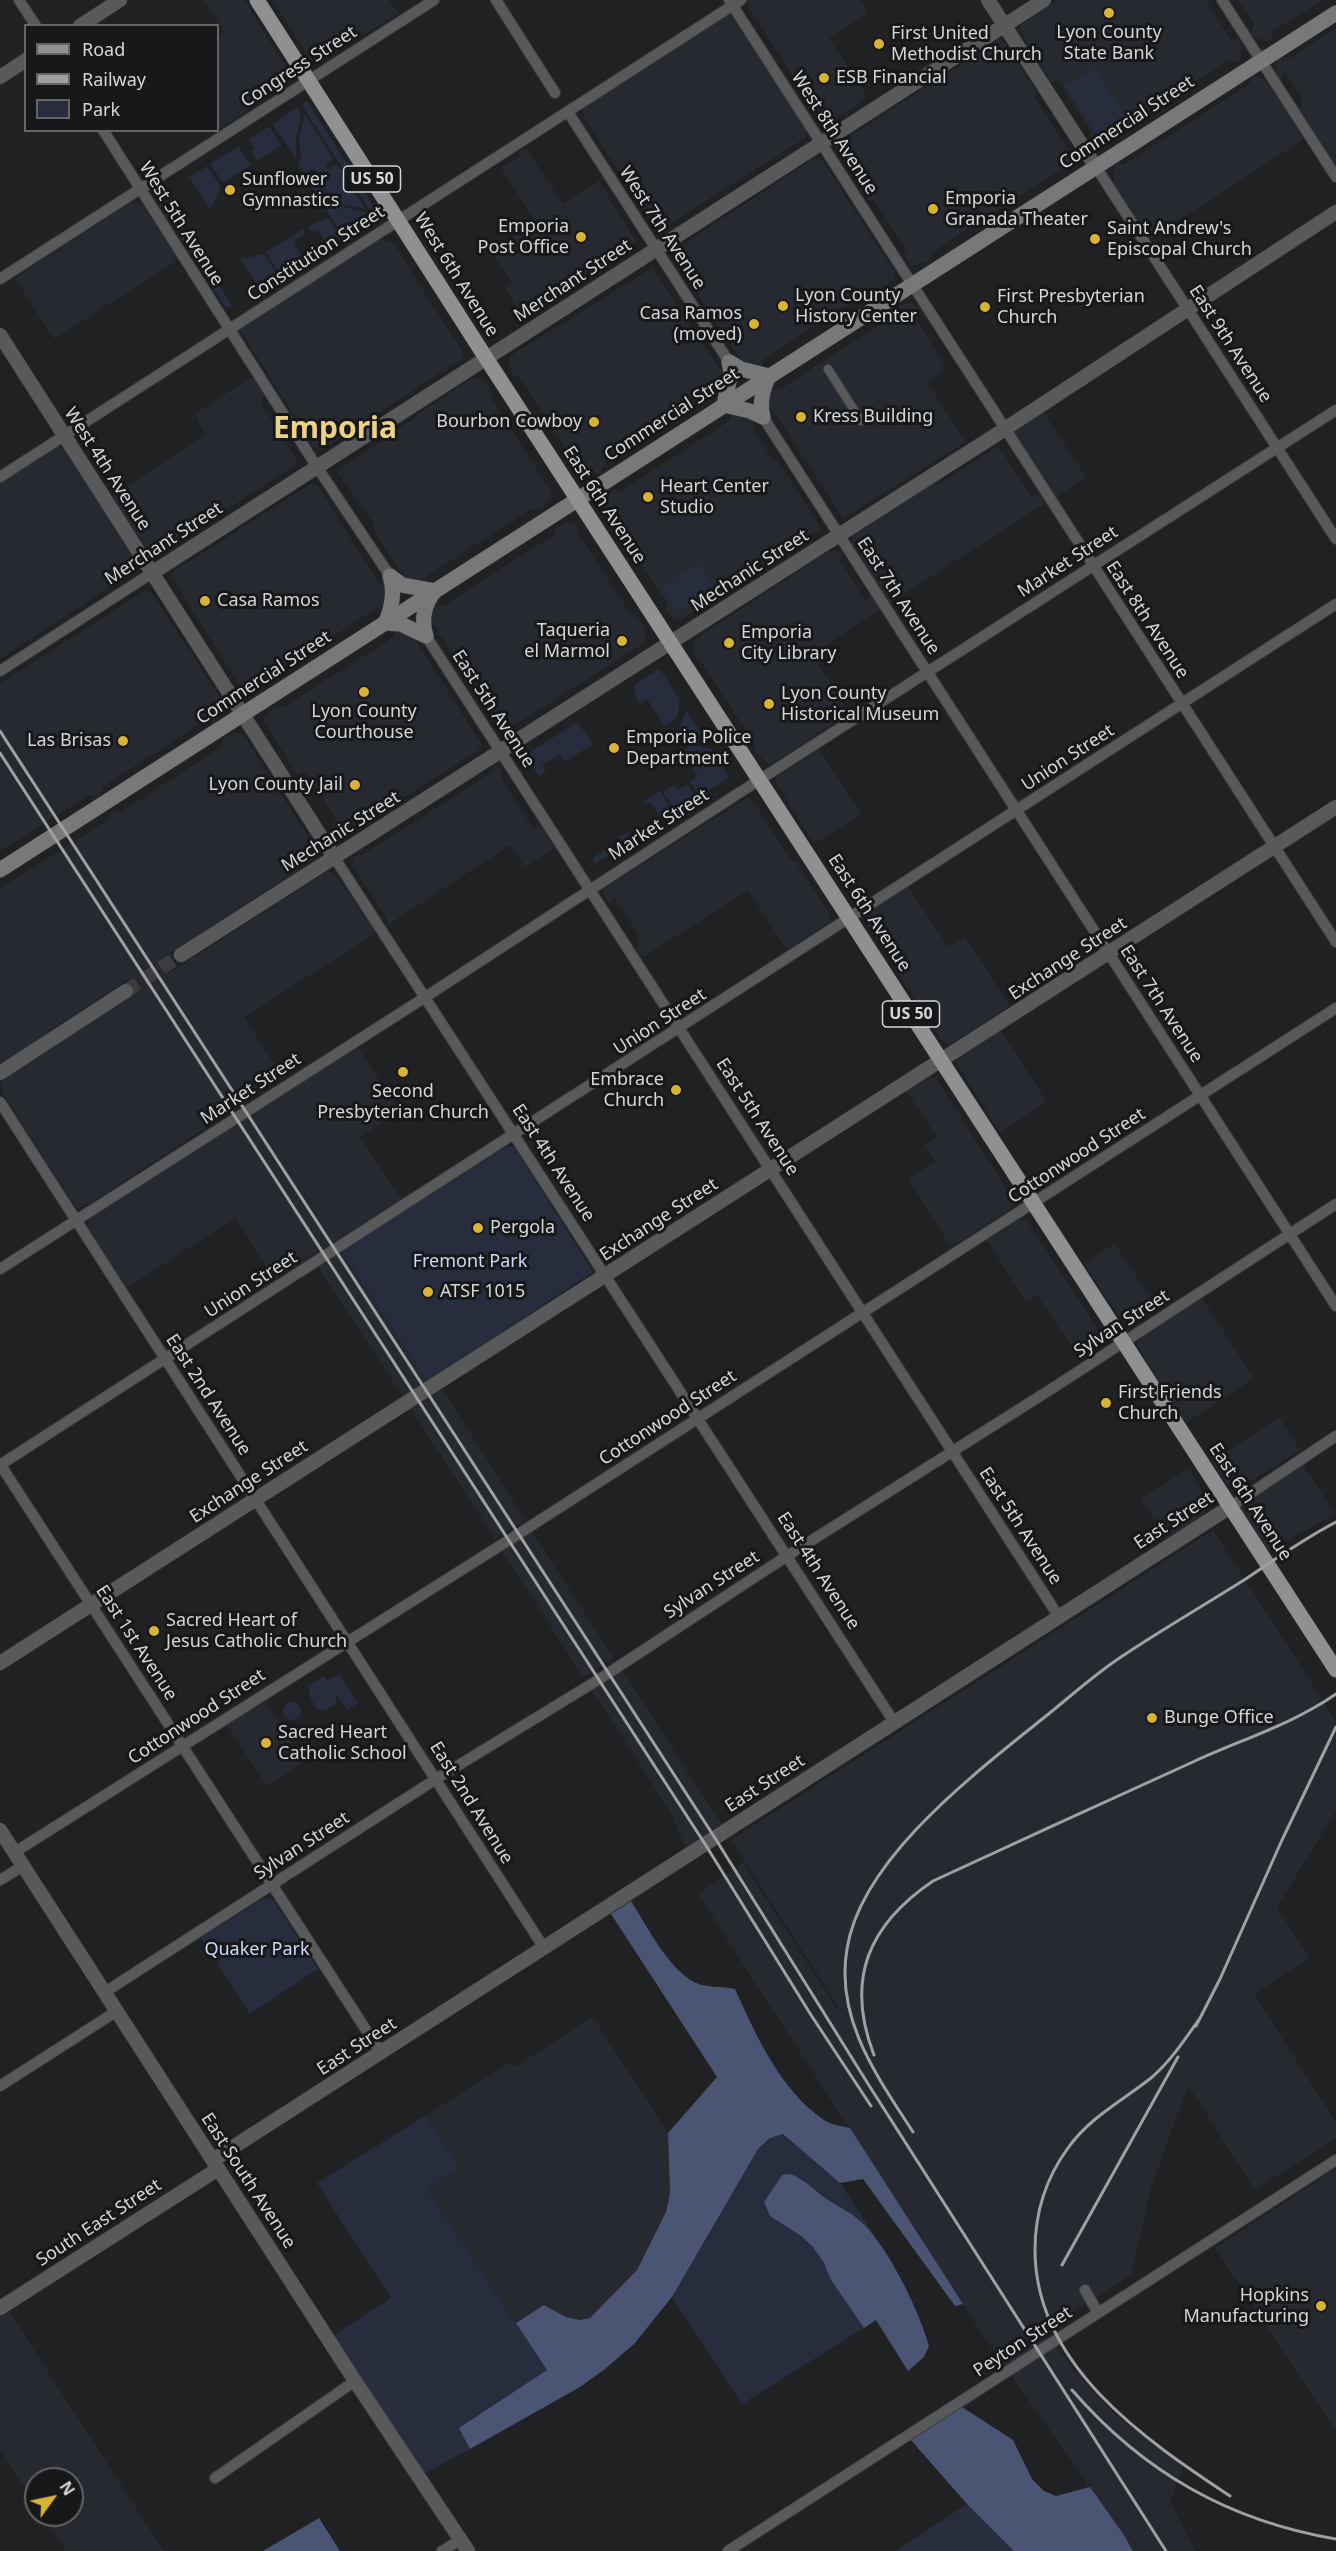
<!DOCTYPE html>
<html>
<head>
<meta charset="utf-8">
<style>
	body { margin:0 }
	#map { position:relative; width:1336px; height:2551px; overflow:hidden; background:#202123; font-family:"Noto Sans",sans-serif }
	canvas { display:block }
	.legend { position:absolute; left:24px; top:24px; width:195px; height:108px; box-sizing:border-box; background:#17181a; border:2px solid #636466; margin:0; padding:8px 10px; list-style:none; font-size:18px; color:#d5d6d7 }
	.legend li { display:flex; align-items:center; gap:12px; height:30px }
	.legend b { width:30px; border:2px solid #636466 }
	.north { position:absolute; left:24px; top:2467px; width:60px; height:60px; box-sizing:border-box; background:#17181a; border:2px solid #636466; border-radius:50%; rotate:57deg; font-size:16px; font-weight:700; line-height:24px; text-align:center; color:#d5d6d7 }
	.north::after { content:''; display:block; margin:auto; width:21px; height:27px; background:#d9b334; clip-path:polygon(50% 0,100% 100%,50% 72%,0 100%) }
</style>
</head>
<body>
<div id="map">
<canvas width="1336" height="2551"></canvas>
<ul class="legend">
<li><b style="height:8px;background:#8f9092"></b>Road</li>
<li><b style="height:8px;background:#9fa0a1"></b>Railway</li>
<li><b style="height:16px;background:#282d3e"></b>Park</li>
</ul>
<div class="north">N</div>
</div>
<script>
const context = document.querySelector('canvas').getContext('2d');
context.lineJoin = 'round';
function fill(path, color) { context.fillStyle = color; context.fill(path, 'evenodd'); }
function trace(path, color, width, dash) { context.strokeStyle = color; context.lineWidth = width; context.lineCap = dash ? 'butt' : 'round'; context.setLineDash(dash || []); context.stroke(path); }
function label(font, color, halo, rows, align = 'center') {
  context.font = font + ' "Noto Sans",sans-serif'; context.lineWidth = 6; context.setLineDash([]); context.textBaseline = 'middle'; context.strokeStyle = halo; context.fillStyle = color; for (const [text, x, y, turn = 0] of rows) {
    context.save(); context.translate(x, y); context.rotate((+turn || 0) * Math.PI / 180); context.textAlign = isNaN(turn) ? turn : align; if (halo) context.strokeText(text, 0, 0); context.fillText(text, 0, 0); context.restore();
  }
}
const built = new Path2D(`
	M203,0H244L287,69L290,77L285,86L218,130V37L224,32Z
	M272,0H389L398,13L318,64L310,60Z
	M748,0H860L868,12L829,38L866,94L859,104L827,124H824L748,6Z
	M1058,0H1206L1231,40L1238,39L1241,43L1240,60L1236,62L1228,60L1111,137L1106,146L1092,144L1089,140L1091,131L1059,81L1051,82L1019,30L1021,25Z
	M1239,0H1322L1273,31L1271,40L1268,42L1253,37L1251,34L1254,24Z
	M729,15L733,17L805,128V138L659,231L655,228L584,117L583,109L586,104Z
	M1336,28V166L1300,110L1302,99L1286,73H1283L1280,79L1276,72L1278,58L1282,56L1290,58Z
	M1000,39L1005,43L1036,91L1034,97L1070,152L1074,150L1076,153L1075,166L1071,169L1064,167L934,251L928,262L912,266L903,255L906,249L874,200H868L860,188L862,181L843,151L836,152V145Z
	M1253,76L1261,77L1267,82L1304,139L1150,239L1113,183L1115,164H1125L1249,84Z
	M526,148L563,204L599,181L636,242L631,248L523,317L505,288L512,283L491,250L536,222L501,168L521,156L519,152Z
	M814,158H820L823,161L894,271L895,276L882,291L870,290L763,359L761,367L742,362L673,256V251Z
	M136,202L143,206L178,260L54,339L15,278L128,204Z
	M380,239L393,243L463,353V358L324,449L319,450L313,446L240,330L253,318Z
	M652,268L719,368L725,369L722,393L714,392L607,461L600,472L587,476L581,473L521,379L513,375L508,363L510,356Z
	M911,302L921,313L917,321L947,369L927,382L966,442L843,518L772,409H766L770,388L779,390L889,319L894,308Z
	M252,377L264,395L261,403L296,459L297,464L159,554L151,555L112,496L206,435L194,414Z
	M478,378L487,383L492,391L491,398L551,491L552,497L541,510L530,509L426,577L423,586L405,579L374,531L373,523L337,471L412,420L420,412L471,379Z
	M1042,410L1086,477L1056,497L1014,433Z
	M733,412L755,420L753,429L773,460L779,463L818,523L820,529L682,619L676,620L665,610L667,603L603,508V501L614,489L620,492L729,421Z
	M57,446L65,448L137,562L138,568L0,659V483Z
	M997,447L1001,450L1031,497L1033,498L1038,492L1045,503L890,603L853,544L851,539L854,531L929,482L937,485Z
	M312,483L318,486L380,585L387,581L385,609L377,608L274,674L270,684H264L250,693L244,692L171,576L173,572Z
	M567,522L577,526L579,535L632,616L638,618L645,628L646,642L505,731L499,728L432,622L429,623L433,605L444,606L555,534V528Z
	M834,550L843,553L840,562L867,603L871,594L880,609L812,654L849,713L776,761L768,764L755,752L754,743L703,664L696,659L693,644L696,639L827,552Z
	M146,590L152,594L224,703V712L214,723L204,721L104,786L100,796L89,795L0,851V684Z
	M396,629L414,638L482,745L478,751L340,837L331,828L336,819L306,772L296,774L263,719L273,707H284L394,637Z
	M235,733H240L246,739L319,854L315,859L161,959L169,973L328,871L336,875L376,933L244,1017L283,1078L84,1207H76L3,1094L1,1083L6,1077L141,990L132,977L47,1032L48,1035L0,1066V889L107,821L112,811L121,812L221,747L224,738Z
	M819,750L861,814L814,844L775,781L778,776Z
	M496,766L502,771L501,778L533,828L537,826L541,827L554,848L525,867L510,845L388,925L386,917L352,865L354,857L358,854L362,855L491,773L492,768Z
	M748,797L753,801L791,861L796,862L830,915V921L787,950L748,890L642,958L636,949L640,937L614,897L608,904L602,890Z
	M908,887L948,947L965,937L1010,1006L949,1045L941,1040L866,923L868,913Z
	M1000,1029L1047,1102L999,1132L956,1062L961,1055Z
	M357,1046L399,1111L360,1137L401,1199L275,1279L235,1218L127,1288L87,1226L90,1218Z
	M930,1077L937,1080L1013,1199V1204L1009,1210L951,1247L908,1179L935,1161L925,1145L937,1137L906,1091Z
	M1023,1220L1028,1222L1102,1336V1342L1100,1347L1080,1359L1037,1295L1026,1302L987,1240L1017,1221Z
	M1115,1244L1158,1309L1131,1326L1124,1324L1084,1263Z
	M342,1251L427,1381L403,1397L318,1267Z
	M1202,1298L1254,1378L1186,1423L1138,1347V1342L1143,1335Z
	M442,1388L525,1520L495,1539L410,1408Z
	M1279,1417L1300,1450L1241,1487L1235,1490L1230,1488L1212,1462Z
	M1302,1463L1335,1514L1268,1551L1241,1509V1504Z
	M1188,1469L1208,1501L1209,1506L1203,1516L1167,1539L1141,1499Z
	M1213,1530L1336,1721V1811L1277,1907L1309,1958L1254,1994L1336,2123V2138L1255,2190L1188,2085L1151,2188L1131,2275L1044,2330L1071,2366L1113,2413L1184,2467L1170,2501L1195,2551H1133L1124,2535L984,2337L698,1894L743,1863L840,2014L836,2003L731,1840Z
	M532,1532L614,1658L583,1677L502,1551Z
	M622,1669L721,1824L686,1849L670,1811L591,1689Z
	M265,1701L304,1762L267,1786L227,1725Z
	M593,2017L668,2133L670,2193L666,2212L637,2270L590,2318L579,2320L566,2317L544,2305L516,2323L427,2189L458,2168L425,2116L511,2062L515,2067Z
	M1336,2169V2431L1215,2248Z
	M9,2311L108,2465L164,2551H66L42,2515H72V2479H36V2505L0,2449V2316Z`);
const green = new Path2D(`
	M1095,68L1127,118L1098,137L1065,87Z
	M307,101L374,206L375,212L372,214L302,105Z
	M298,107L301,117L296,139V159L272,124Z
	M305,114L333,159L328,162L326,168L329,169L337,164L365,209L342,204L326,195L317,194L310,184L318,180V171L311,169L305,176L298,164L301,156L299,139Z
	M269,126L281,146L257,161L251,152L255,148L249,139Z
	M238,146L251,165L223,183L210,164Z
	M207,166L221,187L210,209L190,178L182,182Z
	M161,195L232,305L226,308L155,199Z
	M322,197L339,206L364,212L368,217L342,234L320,200Z
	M328,218L340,236L308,256L305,251L324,239L318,230L312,233L308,226Z
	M303,229L306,234L293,242L303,259L280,274L266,252Z
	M264,254L278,275L252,292L258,286L240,259Z
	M699,563L715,589L678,613L661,587Z
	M657,670L661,671L680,700L677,718L665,726L647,699L640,704L633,693L636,690L633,686Z
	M686,711L703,735L702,737L682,732L680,727Z
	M577,722L593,744L565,762L560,754L542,765L546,771L539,776L526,755Z
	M692,745L712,749L728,776L727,779L699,796L690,782L698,776L685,755L678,759L676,755Z
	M687,784L696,798L676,811L663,792L675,785L678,790Z
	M660,791L674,813L662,820L650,802L647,803L645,800Z
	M627,832L632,840L595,864L592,858L620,841L618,838Z
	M511,1146L516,1150L593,1272L427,1381L342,1251L504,1148Z
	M339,1674L358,1703L347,1710L336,1693V1703L324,1711L318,1710L311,1699L308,1686L324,1676L328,1681Z
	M283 1711a9 9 0 1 1 18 0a9 9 0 1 1-18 0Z
	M268,1898L274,1901L318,1969L250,2014L201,1938L262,1899Z
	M425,2116L459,2168L427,2189L547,2370L460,2428L470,2449L424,2474L334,2335L391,2298L317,2183Z
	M783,2134L840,2183L874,2235L859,2220L824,2197L801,2178L782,2175L764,2202L770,2215L801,2236L813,2247L824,2263L831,2280L864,2328L742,2404L672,2297L758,2149L770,2138Z
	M967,2504L1014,2551H896Z`);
const forest = new Path2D(`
	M631,1901C647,1926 667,1967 694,1982C705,1988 722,1986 735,1989C756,2035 780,2090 824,2120C831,2125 842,2126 850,2128L963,2304L955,2306L863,2179L840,2183L783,2134L770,2138L758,2149L672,2297L634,2344L605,2369L580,2387L470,2449L459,2428L547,2370L516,2323L544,2305L566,2317L579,2320L590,2318L637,2270L666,2212L670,2193L668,2133L717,2077L611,1914Z
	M790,2174C804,2179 812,2188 824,2197C835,2205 849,2211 859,2220C886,2242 920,2312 929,2346L924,2357L908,2371L876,2320L864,2328L831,2280L824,2263L813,2247L801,2236L770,2216L764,2202L782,2175Z
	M962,2407L1013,2440L1032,2479L1044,2491L1056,2496L1090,2487L1124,2535L1133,2551H1014L967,2504L910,2439Z
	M319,2518L340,2551H263Z`);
const tertiaryTunnel = new Path2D(`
	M126,991L181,955`);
const pedestrian = new Path2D(`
	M828,369L861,421`);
const minor = new Path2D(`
	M19,0L36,26
	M496,0L555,93
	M729,0L1336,942
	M1222,0L1336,177
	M568,112L729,362
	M103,130L317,467L390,576
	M1096,167L1336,539
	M0,279L434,0
	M763,417L1336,1306
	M0,477L741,0
	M426,636L1059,1617
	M0,671L152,573
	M334,857L894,1722
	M0,1102L544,1948
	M0,1269L413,1005L742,791L1336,410
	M0,1464L381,2053
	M0,1465L1336,604
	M1230,1507L1336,1436
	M15,1852L509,1540L1336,1008
	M0,1880L23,1866
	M105,1992L436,1779L598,1680L787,1556L1056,1386L1336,1204
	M0,2086L117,2011
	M1085,2290L1098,2313
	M215,2478L355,2381
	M442,2551L460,2540
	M728,2551L1336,2160`);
const tertiary = new Path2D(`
	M988,0L1096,167
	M80,26L120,0
	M0,77L26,60
	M0,335L334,857
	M152,573L1044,0
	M181,955L991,438L1336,212
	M0,1073L126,991
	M0,1663L1336,807
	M0,1830L355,2381L468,2551
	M213,2160L1230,1507
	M0,2308L218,2169`);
const secondary = new Path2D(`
	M729,362L741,369L769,376C763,387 759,404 763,417
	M729,362L731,372L724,405L750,411L763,417
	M390,576C395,591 392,609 385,623L401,624L426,636
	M390,576L402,585L435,591
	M426,636C421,621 424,603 435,591
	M0,870L1336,13`);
const primary = new Path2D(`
	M257,0L486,358L1336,1670`);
const rail = new Path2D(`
	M0,731L715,1838L870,2087L1166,2551
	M0,753L705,1844L811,2015L871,2106
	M1200,2018C1185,2039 1171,2061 1151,2078C1122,2101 1090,2117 1068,2148C1046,2178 1035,2213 1035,2250C1035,2365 1144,2439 1230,2496
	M1196,2026L1220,1979L1282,1840L1336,1727
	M874,2055C845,1980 868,1925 933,1881C1020,1841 1108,1800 1195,1761C1243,1739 1293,1724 1336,1694
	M913,2132C877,2076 835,2019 847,1949C861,1858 978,1771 1046,1716C1071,1696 1095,1674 1121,1657C1161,1630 1203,1606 1244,1580C1274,1560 1303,1539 1336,1522
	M1062,2265L1178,2057
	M1072,2390C1143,2472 1229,2521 1336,2539`);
const markers = [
	[1109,13,6,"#d9b334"],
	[879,44,6,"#d9b334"],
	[824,78,6,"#d9b334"],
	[230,190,6,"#d9b334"],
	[933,209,6,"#d9b334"],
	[581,237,6,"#d9b334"],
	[1095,239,6,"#d9b334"],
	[783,306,6,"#d9b334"],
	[985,307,6,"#d9b334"],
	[754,324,6,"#d9b334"],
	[801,417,6,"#d9b334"],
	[594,422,6,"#d9b334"],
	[648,497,6,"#d9b334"],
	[205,601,6,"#d9b334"],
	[622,641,6,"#d9b334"],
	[729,643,6,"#d9b334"],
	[364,692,6,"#d9b334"],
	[769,704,6,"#d9b334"],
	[123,741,6,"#d9b334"],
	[614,748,6,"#d9b334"],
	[355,785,6,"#d9b334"],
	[403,1072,6,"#d9b334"],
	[676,1090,6,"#d9b334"],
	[478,1228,6,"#d9b334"],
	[428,1292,6,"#d9b334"],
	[1106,1403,6,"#d9b334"],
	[154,1631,6,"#d9b334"],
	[1152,1718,6,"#d9b334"],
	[266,1743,6,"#d9b334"],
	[1321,2306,6,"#d9b334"]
];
const shields = [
	[372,179,57],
	[911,1014,57]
];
const shieldNames = [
	["US 50",372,179],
	["US 50",911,1014]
];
const poiNames = [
	["Lyon County",1109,33,"center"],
	["State Bank",1109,54,"center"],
	["First United",891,34],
	["Methodist Church",891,55],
	["ESB Financial",836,78],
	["Sunflower",242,180],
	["Gymnastics",242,201],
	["Emporia",945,199],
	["Granada Theater",945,220],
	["Emporia",569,227,"right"],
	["Post Office",569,248,"right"],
	["Saint Andrew's",1107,229],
	["Episcopal Church",1107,250],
	["Lyon County",795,296],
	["History Center",795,317],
	["First Presbyterian",997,297],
	["Church",997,318],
	["Casa Ramos",742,314,"right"],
	["(moved)",742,335,"right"],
	["Kress Building",813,417],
	["Bourbon Cowboy",582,422,"right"],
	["Heart Center",660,487],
	["Studio",660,508],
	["Casa Ramos",217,601],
	["Taqueria",610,631,"right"],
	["el Marmol",610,652,"right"],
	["Emporia",741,633],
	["City Library",741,654],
	["Lyon County",781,694],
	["Historical Museum",781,715],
	["Lyon County",364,712,"center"],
	["Courthouse",364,733,"center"],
	["Emporia Police",626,738],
	["Department",626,759],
	["Las Brisas",111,741,"right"],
	["Lyon County Jail",343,785,"right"],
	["Embrace",664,1080,"right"],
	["Church",664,1101,"right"],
	["Second",403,1092,"center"],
	["Presbyterian Church",403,1113,"center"],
	["Pergola",490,1228],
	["ATSF 1015",440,1292],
	["First Friends",1118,1393],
	["Church",1118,1414],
	["Sacred Heart of",166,1621],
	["Jesus Catholic Church",166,1642],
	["Bunge Office",1164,1718],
	["Sacred Heart",278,1733],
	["Catholic School",278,1754],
	["Hopkins",1309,2296,"right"],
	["Manufacturing",1309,2317,"right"]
];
const streetNames = [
	["Congress Street",299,67,-33],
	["Commercial Street",1127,123,-33],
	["West 8th Avenue",834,133,57],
	["West 5th Avenue",181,224,58],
	["West 7th Avenue",662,228,57],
	["Constitution Street",316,254,-33],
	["West 6th Avenue",456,275,58],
	["Merchant Street",573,281,-33],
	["East 9th Avenue",1230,344,57],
	["Commercial Street",672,415,-33],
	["West 4th Avenue",107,469,57],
	["East 6th Avenue",604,505,57],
	["Merchant Street",164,544,-33],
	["Market Street",1068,562,-33],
	["Mechanic Street",750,571,-33],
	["East 7th Avenue",898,596,57],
	["East 8th Avenue",1147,620,57],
	["Commercial Street",264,678,-33],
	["East 5th Avenue",493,709,57],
	["Union Street",1068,758,-33],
	["Market Street",659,825,-33],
	["Mechanic Street",341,832,-32],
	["East 6th Avenue",869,913,57],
	["Exchange Street",1068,959,-33],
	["East 7th Avenue",1161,1004,57],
	["Union Street",660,1022,-33],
	["Market Street",251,1089,-33],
	["East 5th Avenue",757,1117,57],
	["Cottonwood Street",1077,1156,-33],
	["East 4th Avenue",553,1163,57],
	["Exchange Street",659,1220,-33],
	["Union Street",251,1285,-33],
	["Sylvan Street",1122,1324,-33],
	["East 2nd Avenue",208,1395,57],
	["Cottonwood Street",668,1418,-33],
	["Exchange Street",249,1482,-33],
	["East 6th Avenue",1250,1502,57],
	["East Street",1174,1521,-33],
	["East 5th Avenue",1020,1526,57],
	["East 4th Avenue",818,1571,57],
	["Sylvan Street",712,1585,-33],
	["East 1st Avenue",136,1643,57],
	["Cottonwood Street",197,1717,-33],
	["East Street",765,1784,-33],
	["East 2nd Avenue",471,1803,58],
	["Sylvan Street",302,1846,-33],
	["East Street",357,2047,-33],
	["East South Avenue",248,2181,57],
	["South East Street",99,2223,-33],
	["Peyton Street",1023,2342,-33]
];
const parkNames = [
	["Fremont Park",470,1262],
	["Quaker Park",257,1950]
];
const townNames = [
	["Emporia",335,429]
];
fill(built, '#262930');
fill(green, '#282d3e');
fill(forest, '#4b5472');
trace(tertiaryTunnel, '#3b3c3e', 14, [14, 7]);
trace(pedestrian, '#3d3e40', 10);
trace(minor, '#3d3e40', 12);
trace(tertiary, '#3d3e40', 15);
trace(secondary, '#3d3e40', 16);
trace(primary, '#3d3e40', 16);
trace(pedestrian, '#58595a', 8);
trace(minor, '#58595a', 10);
trace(tertiary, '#58595a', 14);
trace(secondary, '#77787a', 15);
trace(primary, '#8f9092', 15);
trace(rail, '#9fa0a1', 3);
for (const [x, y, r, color] of markers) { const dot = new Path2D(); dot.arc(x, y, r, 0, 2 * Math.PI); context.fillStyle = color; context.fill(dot); trace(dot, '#17181a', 2); }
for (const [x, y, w] of shields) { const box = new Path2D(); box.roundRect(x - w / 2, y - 13, w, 26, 4.5); context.fillStyle = '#17181a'; context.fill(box); trace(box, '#d5d6d7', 1.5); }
label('bold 16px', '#d5d6d7', null, shieldNames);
label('18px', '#d5d6d7', '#17181a', poiNames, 'left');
label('18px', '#d5d6d7', '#17181a', streetNames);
label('18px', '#ccd7f9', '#17181a', parkNames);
label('bold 30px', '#ecd286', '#17181a', townNames);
</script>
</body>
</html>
